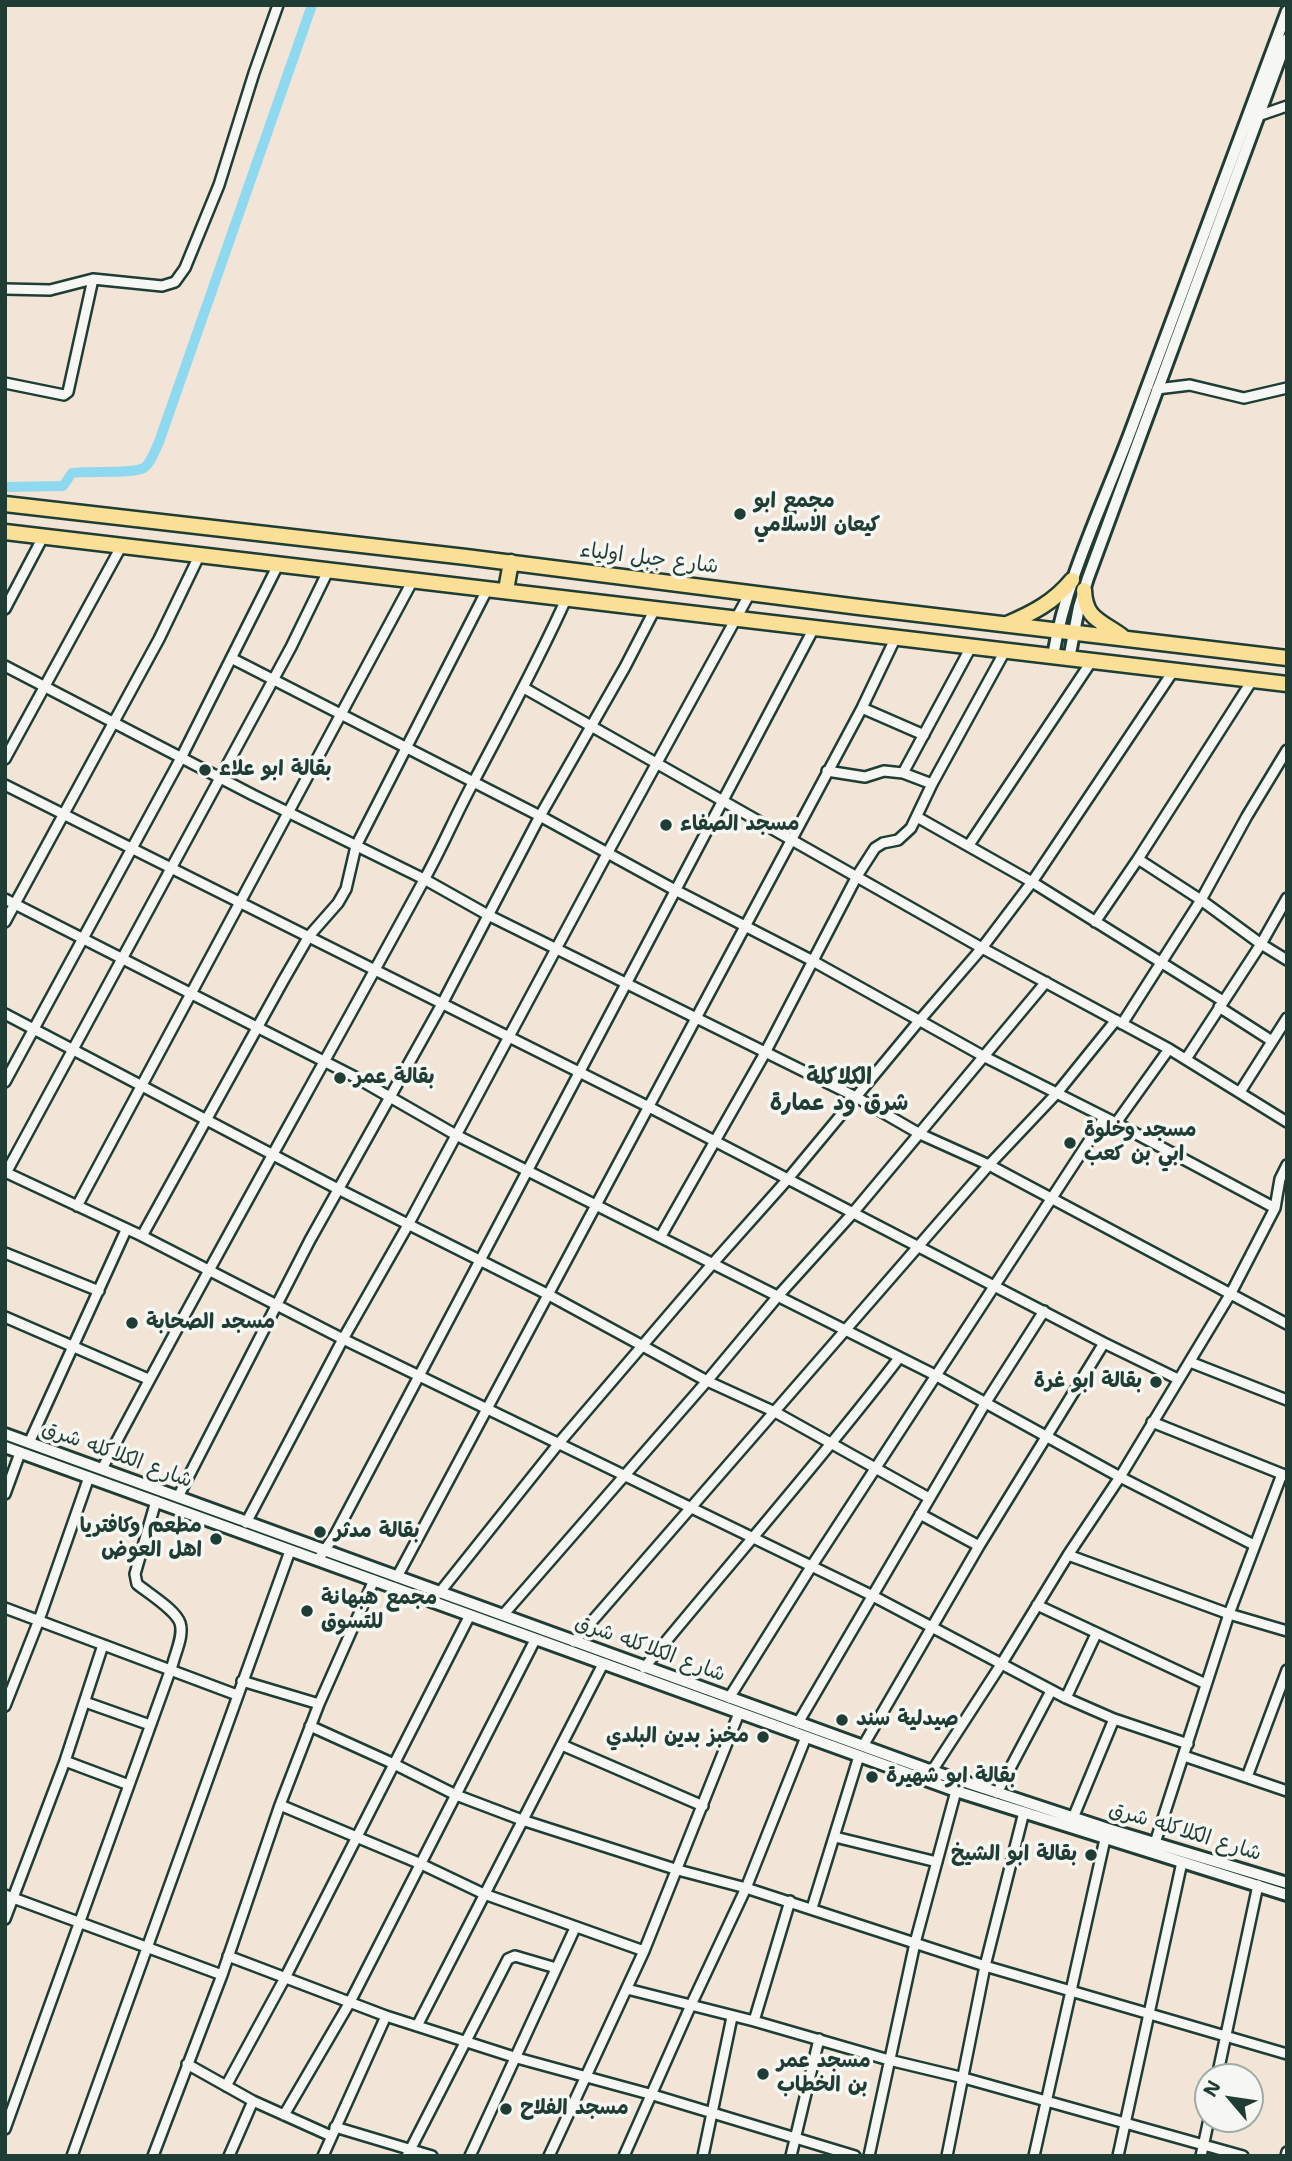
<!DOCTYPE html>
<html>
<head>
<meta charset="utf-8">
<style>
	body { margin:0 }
	#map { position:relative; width:1292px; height:2161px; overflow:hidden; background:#f2e5d8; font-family:"Shantell Sans",sans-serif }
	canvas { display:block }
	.frame { position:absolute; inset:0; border:7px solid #1f3d34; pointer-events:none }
	.north { position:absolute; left:1194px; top:2063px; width:70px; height:70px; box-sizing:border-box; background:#f6f6f2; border:2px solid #a0aca6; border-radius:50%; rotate:299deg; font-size:19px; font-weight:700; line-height:28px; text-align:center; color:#1f3d34 }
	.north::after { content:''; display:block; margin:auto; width:24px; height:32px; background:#1f3d34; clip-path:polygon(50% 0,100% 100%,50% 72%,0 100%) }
</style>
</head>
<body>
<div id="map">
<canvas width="1292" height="2161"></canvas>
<div class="frame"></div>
<div class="north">N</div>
</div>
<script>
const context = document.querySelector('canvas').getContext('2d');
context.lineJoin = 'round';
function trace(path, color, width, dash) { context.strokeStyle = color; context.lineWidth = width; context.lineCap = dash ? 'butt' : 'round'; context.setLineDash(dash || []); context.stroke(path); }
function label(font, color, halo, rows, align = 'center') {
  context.font = font + ' "Shantell Sans","Playpen Sans Arabic",sans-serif'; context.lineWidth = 7; context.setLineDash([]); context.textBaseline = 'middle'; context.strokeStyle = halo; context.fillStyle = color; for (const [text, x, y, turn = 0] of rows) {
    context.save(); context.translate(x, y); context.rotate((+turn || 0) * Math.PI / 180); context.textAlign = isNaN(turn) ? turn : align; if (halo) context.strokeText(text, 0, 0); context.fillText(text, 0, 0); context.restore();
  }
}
const canal = new Path2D(`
	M5,487L63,486L72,473C88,470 136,475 145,467C152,461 155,450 159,442L312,5`);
const minor = new Path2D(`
	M1258,116L1287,106
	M5,289L50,290L93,279L162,286L175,282L185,268L219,185L254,73L278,5
	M5,383L64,395L68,392L93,279
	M1157,389L1190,385L1244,398L1287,388
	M5,609L43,537
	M233,659L540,816L675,890L811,960L983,1056L1116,1123L1275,1208
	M5,666L253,795L424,879L488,915L856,1097L920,1134L989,1165L1287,1324
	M524,688L982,948L1169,1049L1287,1122
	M862,708L924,735
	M5,759L122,545
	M827,771L865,777L884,771L903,773L932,784
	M903,773L971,647
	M5,785L649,1107L1104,1343L1178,1379
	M917,817L1032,882L1223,1001
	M969,845L1091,662
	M1138,859L1201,900L1261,944L1287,960
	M5,899L355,1077L456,1135L935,1375L1120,1477L1254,1545
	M5,922L159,639L200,554
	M1095,922L1138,859L1253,679
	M1219,1007L1272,1041
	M5,1014L338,1189L549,1295L707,1381L775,1412L929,1498
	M1122,1024L1201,900L1247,816L1287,750
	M1186,1059L1261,944L1287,898
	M5,1082L181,758L279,563
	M1240,1092L1287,1018
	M1116,1123L1169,1049
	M5,1172L142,1236L343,1339L871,1595L1066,1698L1114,1719L1188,1744
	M6,1173L291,647L329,569
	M77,1206L413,580
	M142,1236L283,981L309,936L338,903L346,889L356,846L488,588
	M661,1236L765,1053L857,876L875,848L883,843L898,840L911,828L932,784L1005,651
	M5,1253L99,1291
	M5,1317L148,1379
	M1190,1362L1287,1400
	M1152,1422L1287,1476
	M29,1443L126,1230
	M102,1469C206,1271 317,1077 424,880C442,848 456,814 474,781C506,720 539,660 567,597
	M5,1494L20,1453
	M178,1497L310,1240L442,1004L540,816L625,667L655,609
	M920,1514L979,1546
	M246,1523L343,1339L408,1225L608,852L750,593
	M1068,1555L1229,1614L1287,1631
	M318,1560L335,1535L814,628
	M397,1577L862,708L895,639
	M440,1592L559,1443L714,1262L787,1180L919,1021L982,948L1032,882L1174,670
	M1037,1605L1206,1684
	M5,1608L237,1695
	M503,1615L707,1381L778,1296L852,1214L1046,982
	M574,1642L989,1165L1057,1093L1116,1020
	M644,1668C729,1564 818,1464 899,1358
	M242,1681L319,1704
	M729,1698L811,1567L1104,1118
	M1066,1698L1096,1634
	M85,1702L150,1725
	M5,1706L39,1620L89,1477
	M798,1723L986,1402L1044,1311
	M310,1726L394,1764L456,1795L522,1820L678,1870L746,1888L985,1966L1287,2054
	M562,1745L703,1806
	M863,1746L979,1546L1104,1343
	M1184,1756L1287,1791
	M65,1761L129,1785
	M932,1771L1002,1663L1068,1555L1120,1477L1231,1293L1275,1208L1280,1179L1287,1165
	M1247,1777L1287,1670
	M997,1793L1051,1691
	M280,1805L421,1864L484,1894L644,1951
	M1073,1818L1114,1719
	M835,1837L937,1862
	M1155,1843L1229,1614L1282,1474
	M5,1895L222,1975
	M812,1908L859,1756
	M5,1919L65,1761L103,1645
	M228,1956L386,2016L517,2058L653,2095L855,2156
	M627,1989L754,2021L889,2060L964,2078L1243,2156
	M754,2021L790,1901
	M417,2026L603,1664
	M187,2064L253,2101L331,2136
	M1217,2077L1258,1885
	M226,2086L286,1976L470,1615
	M284,2115L350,2002L535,1640
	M335,2127L432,2156
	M5,2129L173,1663C176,1651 184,1635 180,1623C176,1610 148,1593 137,1584L135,1574L156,1501
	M72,2156L290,1551
	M153,2156L222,1975L280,1805L319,1704L374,1580
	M229,2156L253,2101
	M323,2156L386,2016
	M407,2156L508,1959L515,1956L556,1968
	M470,2156L575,1928
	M549,2156L644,1951L739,1713
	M624,2156L691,2005L746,1888L806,1737
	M703,2156L732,2017
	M791,2156L819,2039
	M869,2156L915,1943L956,1791
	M947,2156L985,1966L1024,1812
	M1034,2156L1105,1839
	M1118,2156L1182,1862
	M1201,2156L1209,2119
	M1286,2156L1287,2152`);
const tertiary = new Path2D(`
	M1053,656C1066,578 1103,505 1131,430C1183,291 1235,151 1287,11
	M1069,659L1079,607L1088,578L1287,39
	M5,1434L932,1771L1108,1829L1287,1883
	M5,1447L956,1791L1287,1895`);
const trunk = new Path2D(`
	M5,504L466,557L859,607L1287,658
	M5,532L1287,684
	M506,590L511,562
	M1084,590C1085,620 1102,621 1123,637
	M1007,624C1033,613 1054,602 1072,580`);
const markers = [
	[740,514,7,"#1f3d34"],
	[205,770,7,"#1f3d34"],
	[666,825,7,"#1f3d34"],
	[340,1078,7,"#1f3d34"],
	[1070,1143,7,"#1f3d34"],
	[132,1323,7,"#1f3d34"],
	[1156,1382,7,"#1f3d34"],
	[320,1532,7,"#1f3d34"],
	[216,1539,7,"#1f3d34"],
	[307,1611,7,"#1f3d34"],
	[842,1720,7,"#1f3d34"],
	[763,1737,7,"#1f3d34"],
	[872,1777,7,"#1f3d34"],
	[1091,1855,7,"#1f3d34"],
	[763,2074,7,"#1f3d34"],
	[506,2109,7,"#1f3d34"]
];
const poiNames = [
	["مجمع ابو",754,502],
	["كيعان الاسلامي",754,526],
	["بقالة ابو علاء",219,770],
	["مسجد الصفاء",680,825],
	["بقالة عمر",354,1078],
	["مسجد وخلوة",1084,1131],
	["ابي بن كعب",1084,1155],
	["مسجد الصحابة",146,1323],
	["بقالة ابو غرة",1142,1382,"right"],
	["مطعم وكافتريا",202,1527,"right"],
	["اهل العوض",202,1551,"right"],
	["بقالة مدثر",334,1532],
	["مجمع هبهانة",321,1599],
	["للتسوق",321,1623],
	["صيدلية سند",856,1720],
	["مخبز بدين البلدي",749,1737,"right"],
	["بقالة ابو شهيرة",886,1777],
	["بقالة ابو الشيخ",1077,1855,"right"],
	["مسجد عمر",777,2062],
	["بن الخطاب",777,2086],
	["مسجد الفلاح",520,2109]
];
const streetNames = [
	["شارع جبل اولياء",649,559,7],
	["شارع الكلاكله شرق",117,1455,20],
	["شارع الكلاكله شرق",650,1649,20],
	["شارع الكلاكله شرق",1185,1832,17]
];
const neighbourhoodNames = [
	["الكلاكلة",839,1078],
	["شرق ود عمارة",839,1104]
];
trace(canal, '#8ed9ef', 10);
trace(minor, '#1f3d34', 14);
trace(tertiary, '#1f3d34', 16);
trace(trunk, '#1f3d34', 19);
trace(minor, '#f6f6f2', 9);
trace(tertiary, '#f6f6f2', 10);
trace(trunk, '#fadf96', 14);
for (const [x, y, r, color] of markers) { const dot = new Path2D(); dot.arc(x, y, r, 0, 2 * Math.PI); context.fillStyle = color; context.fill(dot); trace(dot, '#f6f6f2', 2.5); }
label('bold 21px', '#1f3d34', '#f6f6f2', poiNames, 'left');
label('21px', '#1f3d34', '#f6f6f2', streetNames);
label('bold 23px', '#1f3d34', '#f6f6f2', neighbourhoodNames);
</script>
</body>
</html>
